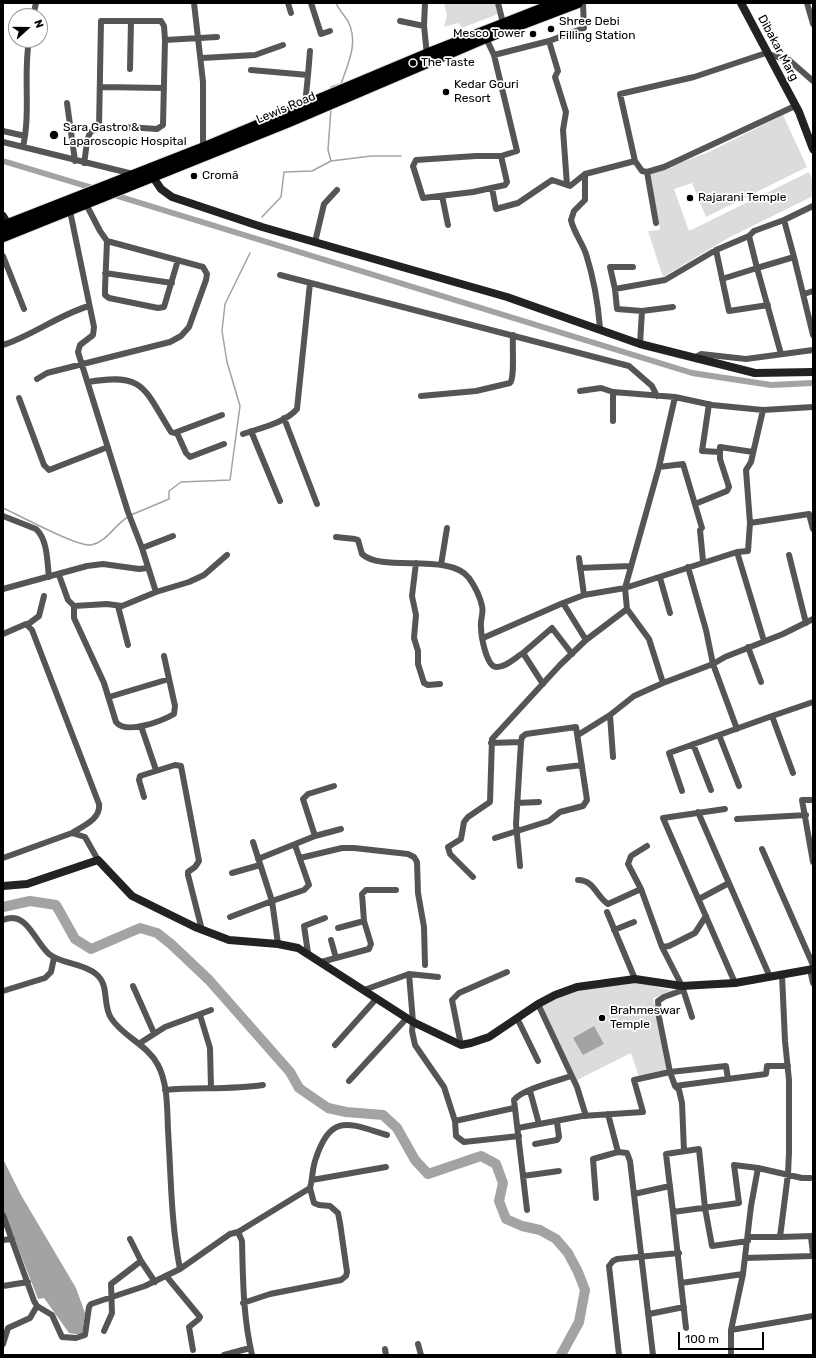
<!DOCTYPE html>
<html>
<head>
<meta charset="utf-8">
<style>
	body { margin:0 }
	#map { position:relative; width:816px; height:1358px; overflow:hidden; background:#fff; font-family:Rubik,sans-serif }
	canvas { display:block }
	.frame { position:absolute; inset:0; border:4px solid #000; pointer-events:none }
	.north { position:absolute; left:8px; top:8px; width:40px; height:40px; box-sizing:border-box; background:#fff; border:1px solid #999; border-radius:50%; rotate:69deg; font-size:11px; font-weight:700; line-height:16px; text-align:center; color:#000 }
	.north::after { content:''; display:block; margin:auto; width:14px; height:18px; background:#000; clip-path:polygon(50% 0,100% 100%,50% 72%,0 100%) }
	.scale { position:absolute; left:678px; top:1332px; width:86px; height:18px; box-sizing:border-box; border:2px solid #000; border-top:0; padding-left:5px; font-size:12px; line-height:14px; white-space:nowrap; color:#000; -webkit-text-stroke:3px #fff; paint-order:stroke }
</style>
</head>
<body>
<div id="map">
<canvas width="816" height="1358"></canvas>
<div class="frame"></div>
<div class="north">N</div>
<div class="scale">100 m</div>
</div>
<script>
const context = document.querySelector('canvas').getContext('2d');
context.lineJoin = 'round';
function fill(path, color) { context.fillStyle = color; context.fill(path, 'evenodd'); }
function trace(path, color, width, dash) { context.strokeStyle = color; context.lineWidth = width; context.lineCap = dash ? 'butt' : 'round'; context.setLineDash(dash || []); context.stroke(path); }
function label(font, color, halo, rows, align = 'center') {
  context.font = font + ' Rubik,sans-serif'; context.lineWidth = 3.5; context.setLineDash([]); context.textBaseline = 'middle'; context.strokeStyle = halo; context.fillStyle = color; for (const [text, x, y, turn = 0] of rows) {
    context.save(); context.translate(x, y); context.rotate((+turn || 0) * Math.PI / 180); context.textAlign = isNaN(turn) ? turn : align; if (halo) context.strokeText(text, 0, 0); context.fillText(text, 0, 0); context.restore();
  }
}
const green = new Path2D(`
	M444,3H495L498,14L462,28L459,23L444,27L447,15Z
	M783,115L807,167L706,217L692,183L674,189L689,231L809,172L813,181V196L728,238L663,277L648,231L660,230L650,174L709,152Z
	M635,982L671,990L673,992L653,998L668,1070L639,1077L631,1053L577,1080L541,1004L570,992Z`);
const water = new Path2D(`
	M594,1026L604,1044L583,1055L573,1038Z
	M3,1159L21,1195L76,1288L85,1313L82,1335L69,1333L44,1298L38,1299L3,1209Z`);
const stream = new Path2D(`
	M331,90V87L341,84C348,63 359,43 348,21C344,15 339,10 336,3
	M331,161L371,156H401
	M262,217L281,197L284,172L312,171L331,161L328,150L331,109
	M3,508C19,515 77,547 91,545C107,542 115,524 128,517
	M131,515L169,499V491L181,482L230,480L240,406L227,362L222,331L225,304L250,253`);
const canal = new Path2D(`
	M3,161L96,189
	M111,194L692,373L771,385L813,383`);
const river = new Path2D(`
	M3,907L30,901L56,905L75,939L91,949L140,928L157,933L171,944L209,980L290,1072L299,1088L328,1108L346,1112L383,1115L397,1128L415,1160L428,1174L481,1156L496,1164L503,1183L499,1201L506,1219L522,1226L540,1230L556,1239L568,1253L578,1272L585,1290L579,1322L561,1355`);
const street = new Path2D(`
	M194,3L203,82V151
	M288,3L291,13
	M311,3L321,34L330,31
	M425,3L424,26L427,55
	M498,3L503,23
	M807,3L813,24
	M33,16L36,3
	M400,21L424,26
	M486,38L494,55
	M165,40L217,37
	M549,41L558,71L555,77L566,112L563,130L567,185
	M767,54L789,60L813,81
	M202,58L255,55L283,45
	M130,69L131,21
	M251,70L308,75L305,105
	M308,75L310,51
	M100,87L164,88
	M67,103L75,161
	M3,131L25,136
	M3,142L133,174
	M23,147C31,111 23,75 29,40
	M476,156H501L507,182L505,185L473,192L423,198L413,166L416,160Z
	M501,156L517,151L494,55L549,41L584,28L583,3
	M84,163C86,154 86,140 90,133C95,124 146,128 157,129L163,125L165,40L164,26L161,21H101L99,128
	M647,172L664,167L795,106
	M585,174V200L574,211L571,220C574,233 582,242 586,254C594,279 598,303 600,328
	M492,188L496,209L518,203L552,180L570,186L585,174L635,161
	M442,196L448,225
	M70,211L94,327L93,335L80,345L78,352L128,512L142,548L156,592
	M784,220L794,257
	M656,223L647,172L642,171L635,161L620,94L694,77L766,53
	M107,241L105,289V295L109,298L158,308L164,307L178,260
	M315,242L324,204L337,190
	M716,250L729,311L768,305
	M3,256L24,309
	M105,273L172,283
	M280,275L629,366L652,386L657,396
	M722,279L757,268L749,236
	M615,289L610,267H633
	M804,294L813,291
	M642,311L617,309L615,289L665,280L716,250L749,236L754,231L784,220L813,206
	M640,344L642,311L673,307
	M3,345C34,335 58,315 89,306
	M781,354L757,268L794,257L813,335
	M694,358L701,354L746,359L813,350
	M37,379L47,373L170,342L181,336L189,327L206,280L207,274L203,267L107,241L100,231L86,204
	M88,382C145,372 144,389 171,432L174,433L222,415
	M580,391L601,388L613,392
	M421,396L476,391L510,383C515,378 512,345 513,335
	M675,397L659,467L625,588L737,552
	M19,398L44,465L49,470L108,447
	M709,404L702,451L720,452
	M284,418L317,504
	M613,421V392L675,397L712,405L763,410L813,407
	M251,431L280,501
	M177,433L186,453L190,457L224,444
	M243,434C260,428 285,423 297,409L310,283
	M659,467L683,464L702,528L700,530L703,561
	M695,504L727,491L729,487L720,459V447L753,452
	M3,516L36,529C48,540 47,562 49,577
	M750,523L746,470L751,462L763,410
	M336,537L355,539L358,540L362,554C382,573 449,552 469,578C474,585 480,597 482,606C484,613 480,619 481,627C481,635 486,666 496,667C505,668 516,657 523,653
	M142,548L173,536
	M789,555L806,623
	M579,558L584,595
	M416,563L412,596L416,615L414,638L418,651V664L424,683L428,685L440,684
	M441,565L447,528
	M688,567L706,630L713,664L737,729
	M580,568L631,566
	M59,575L68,600L74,606L107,604L122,606L156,592L189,582L204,575L227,555
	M660,578L670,613
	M3,589L87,566L103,564L139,569L148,568
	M74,606V618L104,683L116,722C126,735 162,721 174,714L175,706L164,656
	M118,606L128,645
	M27,625L39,616L44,596
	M3,634L26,624L32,630L99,804C101,819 83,826 72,833
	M483,638L563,603
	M764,641L737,552L748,551L750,523L809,514L813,529
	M748,647L761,682
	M663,683L713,664L725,657L783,634L813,619
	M543,684L523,653L552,628L572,654
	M109,697L169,679
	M141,726L156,770
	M578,735L610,715
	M719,735L739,786
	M491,743L521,742L516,824L520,866
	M693,744L711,790
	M613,757L610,715L634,696L663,683L649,639L627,609
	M549,769L582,765
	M793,773L772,716L813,702
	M682,791L669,753L772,716
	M144,797L139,780L140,776L175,765L181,766L199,861L195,867L188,872V875L202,930
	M813,800H802L813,862
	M517,803L539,802
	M725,809L663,818L735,983
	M698,812L770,977
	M737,819L806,815
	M315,836L303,799L308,794L334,786
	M495,838L549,821L560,812L583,806L587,800L576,727L526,734L522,737L521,742
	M647,846L631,856L628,864L641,889L662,947
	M762,849L813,965
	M3,858L72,833L85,837L98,860
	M300,858L342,848H354L408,854L414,857L417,862L418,893L424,927L425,965
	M258,859L315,836L341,829
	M232,873L260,865
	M473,877L450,854L448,847L461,839L464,822L468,817L490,802L492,739L560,665L586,640L627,609L625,588L584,595L563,603L586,640
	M578,880C594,880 596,896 608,904L641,889
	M699,899L729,883
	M607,912L635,979
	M230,917L272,901L253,842
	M3,920C27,910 34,941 49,954C61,964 83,963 96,974C110,985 102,1004 111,1018C123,1037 147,1044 158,1065C168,1084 167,1109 168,1130C171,1176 171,1224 180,1269L230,1234L238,1232L242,1241C243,1280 243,1316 252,1355
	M338,928L364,921
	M614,930L634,922
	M331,940L336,958
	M278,944L272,901L304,890L309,885L295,845
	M308,953L304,926L325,918
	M321,962L369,949L371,944L364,921L362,894L366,890H396
	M810,969L813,983
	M409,974L413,1022L412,1031L415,1045L444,1087L455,1121L456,1136L464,1142L519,1136
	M782,975L785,1041L789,1080V1152L788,1174L780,1237L813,1236
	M133,986L154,1033
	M364,990L409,974L438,977
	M683,990L664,997L658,1001L659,1017L670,1072L726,1066L728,1079
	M3,991L45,978L51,972L54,958
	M538,1004L577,1087L586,1116
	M200,1015L210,1048L211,1088
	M692,1017L682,986L662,947L669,946L695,933L706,916
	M517,1018L538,1061
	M140,1043L165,1027L211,1010
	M335,1045L377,998
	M461,1045L452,1000L459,993L507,972
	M349,1081L407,1018
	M675,1086L766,1074L767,1066H788
	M165,1090C199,1087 230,1090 263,1085
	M530,1091L539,1124
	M608,1114L618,1152
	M455,1121L514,1108
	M518,1128L582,1116L643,1112L634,1080L670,1072L675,1086L679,1090L682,1103L684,1151
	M535,1144L557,1140L559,1137L557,1122
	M523,1176L559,1171
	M312,1180L386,1167
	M634,1194L670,1186
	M596,1198L593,1159L618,1152L627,1153L630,1161L653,1355
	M527,1210L514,1100C523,1089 557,1081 571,1076
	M673,1212L666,1154L699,1149L705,1208L712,1246L748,1241
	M3,1215L34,1301L37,1306L52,1315L62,1337L76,1338L85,1335L89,1307L91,1304L145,1286L180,1269
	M238,1232L310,1188C313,1178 312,1168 316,1158C331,1112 350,1124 387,1135
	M749,1237H780
	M811,1237L813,1254
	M130,1239L141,1261L155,1282
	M3,1240L12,1239
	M745,1258L813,1256
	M167,1277L200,1317L199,1319L189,1327L193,1350
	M681,1283L743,1274
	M3,1286L28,1282
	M243,1303L270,1294L341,1280L346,1276L347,1272L340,1223L338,1213L330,1206L319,1205L314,1203L310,1188
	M649,1314L684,1307
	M686,1328L673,1212L739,1203L734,1165L758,1168
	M731,1330L813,1316
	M104,1331L112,1313L111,1284L141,1261
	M3,1344L8,1328L30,1318L37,1306
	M418,1344L421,1355
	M385,1349L386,1355
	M224,1355L250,1348
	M619,1355L609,1266L613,1261L617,1259L679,1253
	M731,1355V1330L743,1274L751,1206L758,1168L802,1178H813`);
const secondary = new Path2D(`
	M741,3L799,112L813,149
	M153,177L161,189L172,197L262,227L507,297L640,344L755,373L813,372
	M3,216L8,224
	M3,886L27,884L98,860L132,896L195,927L229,940L278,944L298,948L413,1022L461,1045L471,1043L489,1037L538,1004L555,995L577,987L635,979L682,986L735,983L813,969`);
const primary = new Path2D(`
	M3,226L202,148L426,54L556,3
	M3,237L289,122L486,38L578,3`);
const markers = [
	[551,29,4,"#000"],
	[533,34,4,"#000"],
	[413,63,4,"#000"],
	[446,92,4,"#000"],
	[54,135,5,"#000"],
	[194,176,4,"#000"],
	[690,198,4,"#000"],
	[602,1018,4,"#000"]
];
const poiNames = [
	["Shree Debi",559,22],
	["Filling Station",559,36],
	["Mesco Tower",525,34,"right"],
	["The Taste",421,63],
	["Kedar Gouri",454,85],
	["Resort",454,99],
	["Sara Gastro &",63,128],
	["Laparoscopic Hospital",63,142],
	["Cromā",202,176],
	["Rajarani Temple",698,198],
	["Brahmeswar",610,1011],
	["Temple",610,1025]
];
const streetNames = [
	["Dibakar Marg",778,48,62],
	["Lewis Road",286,108,-23]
];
fill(green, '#dcdcdc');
fill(water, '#a3a3a3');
trace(stream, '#a3a3a3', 1.5);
trace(canal, '#a3a3a3', 6);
trace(river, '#a3a3a3', 10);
trace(primary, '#dbdbdb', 12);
trace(street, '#555', 6);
trace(secondary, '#222', 8);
trace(primary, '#000', 10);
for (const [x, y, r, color] of markers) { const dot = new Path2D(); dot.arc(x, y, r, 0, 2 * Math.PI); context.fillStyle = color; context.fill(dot); trace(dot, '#fff', 1.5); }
label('12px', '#000', '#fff', poiNames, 'left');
label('12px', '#000', '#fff', streetNames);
</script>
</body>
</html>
